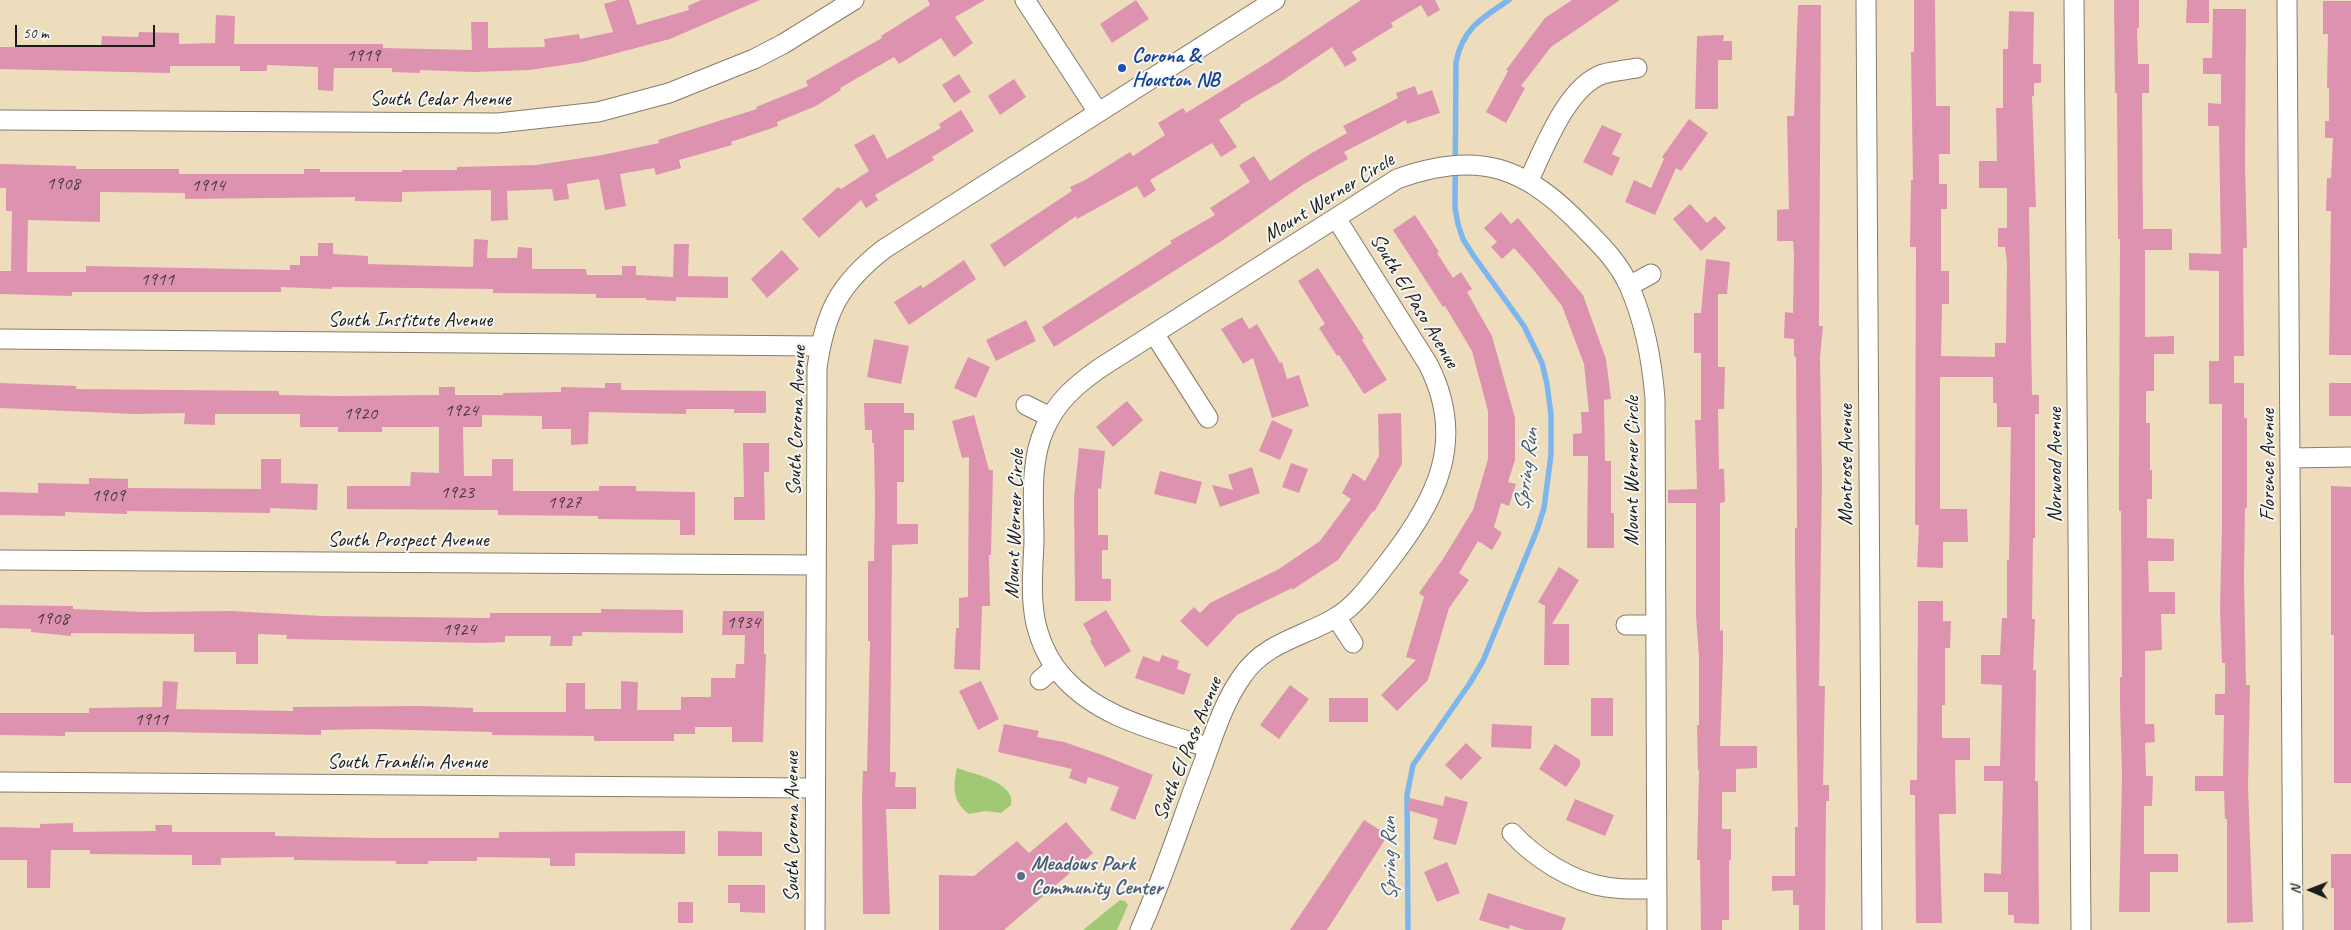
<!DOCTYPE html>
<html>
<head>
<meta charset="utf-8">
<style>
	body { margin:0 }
	#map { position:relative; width:2351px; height:930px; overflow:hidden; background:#eeddbc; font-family:Caveat,sans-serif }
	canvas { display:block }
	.north { position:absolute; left:2286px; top:865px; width:50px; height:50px; -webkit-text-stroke:4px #f6f6f2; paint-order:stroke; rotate:271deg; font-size:14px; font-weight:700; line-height:20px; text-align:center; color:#1c1c1c }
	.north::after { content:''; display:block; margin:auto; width:18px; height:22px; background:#1c1c1c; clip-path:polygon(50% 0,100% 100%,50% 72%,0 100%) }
	.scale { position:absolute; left:15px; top:25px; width:140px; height:22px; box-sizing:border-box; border:2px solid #1c1c1c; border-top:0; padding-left:6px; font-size:15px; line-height:18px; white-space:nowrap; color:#1c1c1c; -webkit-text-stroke:4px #f6f6f2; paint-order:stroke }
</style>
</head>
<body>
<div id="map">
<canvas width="2351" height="930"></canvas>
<div class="north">N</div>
<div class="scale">50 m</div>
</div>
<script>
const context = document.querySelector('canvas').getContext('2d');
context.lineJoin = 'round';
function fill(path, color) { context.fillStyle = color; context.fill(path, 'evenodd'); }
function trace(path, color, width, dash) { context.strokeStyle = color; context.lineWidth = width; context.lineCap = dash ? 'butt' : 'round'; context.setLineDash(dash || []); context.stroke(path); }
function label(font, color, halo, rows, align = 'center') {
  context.font = font + ' Caveat,sans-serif'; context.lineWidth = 4; context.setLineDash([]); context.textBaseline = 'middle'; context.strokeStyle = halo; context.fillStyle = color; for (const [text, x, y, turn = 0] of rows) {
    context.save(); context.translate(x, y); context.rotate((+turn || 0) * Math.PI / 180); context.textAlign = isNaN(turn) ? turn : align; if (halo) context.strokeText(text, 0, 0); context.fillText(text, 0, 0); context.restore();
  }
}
const green = new Path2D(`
	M957,768C973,774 1016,782 1011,805L1001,813L985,811L969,814C952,802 953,786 957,768Z
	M1120,900L1125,901L1128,905L1117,930H1083Z`);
const stream = new Path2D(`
	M1408,930L1407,795L1413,765L1470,683L1483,661L1537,530L1544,508L1551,455V415L1547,384L1542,363L1524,326L1473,255L1463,239L1458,224L1455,208L1456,62C1463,28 1482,18 1509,0`);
const building = new Path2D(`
	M618,0H629L637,25L689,10L688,6L701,0H760L670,39L583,62L530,70L474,72L420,70V73L392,72V68H334L333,91L318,90V67L267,65V71H240V66H170V73L0,69V47H101L102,36L138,37L139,32L179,33V44L215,43L216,15L235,16L234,44H383V48L472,50L471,22H488V48L545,47L544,39L579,34L580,39L613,32L604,4Z
	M928,0H985L955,17L973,43L954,57L941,38L899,64L894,57L840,88L841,90L816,106L777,122L778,126L731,142L732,145L679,160L681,168L656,175L654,168L620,174L626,206L605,210L599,179L567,184L569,199L554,201L552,189L507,191L508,220L491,221V190L402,192V202L355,201V197L185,199V193L100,192V222L28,220L27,272H86V266L290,270V265H300V256H318V243H333V254L368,256V264L473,267L474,239L488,240L487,258H517L518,247L532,248V269H586L587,275H622V266H636V275L673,277L674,244H689L688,276L728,277V298L676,297V301L646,300V298H596V294L493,293V289L332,287V289L281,287V292H72V296L0,294V271H11L12,211H6V188H0V164L76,166V169H179V174H304V169H320V172H402V170H457V167L536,165L602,155L659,143L658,140L757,109L756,107L808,86L806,81L882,38L881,36L930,5Z
	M1136,0L1149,19L1112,43L1100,24Z
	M1361,0H1435L1440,10L1428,17L1421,5L1391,23L1393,27L1352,52L1357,60L1345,67L1332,47L1282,81L1240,105L1241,106L1219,120L1237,147L1221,157L1212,143L1150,180L1156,190L1144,198L1137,186L1077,219L1076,216L1004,267L990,245L1072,191L1070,187L1085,180L1130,152L1133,156L1165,135L1158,123L1183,108L1186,113L1267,63Z
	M1572,0H1620L1551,47L1521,86L1525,88L1506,123L1486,112L1508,71L1506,70L1545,18Z
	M1914,0H1935L1936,106H1950V154H1939V184H1947V209H1941V271H1949V304H1942L1941,356L1995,357V343H2006L2007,262L2005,247H1998V228H2007V188H1979V161H1997L1996,108H2003V49H2008L2009,11L2034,12L2033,64H2041V83H2034V96H2032L2036,207H2029L2032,395H2039V414H2035V538H2033L2032,619H2035L2033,670H2036L2035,781H2038L2039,924L2014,923V915H2008V892H1984V873L2001,874L2003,781H1984V766H2000L2002,685L1981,684V655H2000L2002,618H2007V560H2009L2011,427H1997V403H1993V377H1940V509H1967L1968,542H1943V568L1917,567L1919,525H1915L1916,247H1910L1911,180H1913L1911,52H1914Z
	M2114,0H2139V28H2137L2138,64H2149V93H2142L2143,229H2172V250H2145V337L2174,336V354H2154V391H2146V423H2150V470H2152V499H2147V538L2174,539V561H2148L2149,592H2175V614H2161L2162,650L2145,651V724H2154L2155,742L2145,743L2146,776H2153L2152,806H2144V854H2178V872H2150V912H2119L2122,776L2120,705V677H2122L2121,511H2119V470L2120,239H2118L2117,93H2115Z
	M2187,0H2209V23H2186Z
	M2323,1H2351V355H2329L2331,211H2326L2327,178H2331L2333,138H2325V121H2329V88H2327L2328,34H2323Z
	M1798,5H1821L1819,314V326H1823L1820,358L1822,477L1819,686H1825L1823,785H1829V801H1826L1825,930H1799V905H1793V890L1772,891V876H1795V827H1798L1795,562V528H1797L1796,357L1794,356V339L1784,338L1785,312L1793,313L1794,254L1793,241H1777V210L1789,209L1787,116H1794Z
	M2213,9H2246L2245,164L2247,248H2243L2244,356H2234V383H2244V418H2247V508H2245L2244,578L2246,685H2250L2248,786L2253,922L2227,923V819H2225L2224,791H2195V776H2223L2224,715H2215V694H2225V663H2222L2220,610L2222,527V404H2209V361H2219V271L2189,270V253L2221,254L2219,126H2208V103L2221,104V74H2203V58H2212Z
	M1724,35L1723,41H1732V60H1718V109H1695L1697,36Z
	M959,74L971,92L954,103L942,85Z
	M1014,79L1026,97L1000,115L988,96Z
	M1415,86L1418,95L1432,90L1440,113L1407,124L1406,120L1344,152L1348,159L1304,184L1220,242L1054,347L1042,327L1172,243L1170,241L1215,215L1210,208L1250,182L1239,165L1254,156L1270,181L1310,154L1347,133L1343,126L1398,98L1396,93Z
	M961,110L974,131L932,157L934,160L875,195L878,200L866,208L861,200L819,238L802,219L838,187L841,189L869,171L854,145L874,134L887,159L941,128L939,124Z
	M1689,119L1708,133L1681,171L1676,168L1655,215L1625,202L1634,180L1651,188L1664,159L1662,157Z
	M1602,125L1622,134L1612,154L1620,158L1612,176L1583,162Z
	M1690,204L1707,223L1715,216L1726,228L1701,251L1673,219Z
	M1501,212L1511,224L1518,218L1583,295L1606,359L1611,399L1604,400L1605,461H1611V513H1614V548H1587L1588,456H1573V434L1582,433L1581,412H1589L1584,364L1562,306L1532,268L1514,248L1502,259L1491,247L1497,242L1484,228Z
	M1415,215L1439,252L1437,253L1453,278L1461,272L1472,289L1467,292L1492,336L1515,418V460L1508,482L1516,484L1509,506L1501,503L1494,527L1502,533L1492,550L1478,541L1459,573L1469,580L1449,608L1428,680L1397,711L1381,695L1416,660L1406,657L1424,597L1419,593L1443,559L1473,510L1488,459V411L1472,351L1445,306L1443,307L1393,230Z
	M782,250L799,269L767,298L751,279Z
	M1706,259L1730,262L1727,294H1718V367H1725L1724,409H1718L1719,469H1724L1725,502L1720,503V631L1723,630V656L1720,746H1757V768L1736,769V792H1722V829H1731V860H1729V920H1722V930H1701L1700,860H1697L1699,770H1698L1697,725H1699V657L1696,615V503H1668V490L1697,489L1695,420H1701V353H1694V313H1701Z
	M964,260L976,279L909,325L894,302L921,285L923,288Z
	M1318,268L1364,338L1362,340L1387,380L1364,394L1339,355L1337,356L1319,328L1325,324L1298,281Z
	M1242,317L1249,329L1257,324L1280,363L1282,362L1287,379L1299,375L1309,406L1272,418L1253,358L1243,364L1221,329Z
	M1026,320L1036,341L996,361L986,340Z
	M874,339L909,346L901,384L867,377Z
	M968,357L990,367L976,398L954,388Z
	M0,383L76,386V389L279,391V395L338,396L439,395V387H455V395H503V393L561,392V387L605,388V383H621V390L766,391V413H734V409H686V414L589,412L588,444L571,445V429H542V416L482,415V427H463L464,476H492V459H513V491H599V486H636V491L695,492V535H680V520L598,519V516L498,515V510L347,509V486H410L411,472L439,473V427H382V432H338V427H300V414H215V425L184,424L185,413L135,414L0,408Z
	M2329,383H2351V416H2329Z
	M1127,401L1143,420L1113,447L1096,427Z
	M864,403H904V413H914V430H904V482H897V524H918V544L892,545L890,772H896L895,787H916V809H886L890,914H863L862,798L863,771H867L870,641H868V561H874L875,504L874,443H872V430H865Z
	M1401,413L1402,464L1374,512L1373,511L1338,560L1292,590V588L1237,615L1207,647L1180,621L1194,607L1200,613L1210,603L1279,569L1320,541L1351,499L1342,493L1353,473L1365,481L1379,456L1378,414Z
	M974,415L989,470H993L991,555H989L990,606H982L980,670L954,669L956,628H959V598L968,597L969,457L962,458L952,421Z
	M1272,420L1293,430L1280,460L1259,451Z
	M743,443H769V472H764L765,520H734V497H744Z
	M1079,448L1105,451L1101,489L1098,488V535H1108V550H1102V579H1111V601H1075L1074,498Z
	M261,459H281V483L318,484L317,510L270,508V513L127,511V514L65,512V516L0,515V492L38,493V483L89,484V478L128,479V488L261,489Z
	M1291,463L1308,469L1299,493L1282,487Z
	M1252,467L1260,493L1220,507L1212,485L1233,490L1228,475Z
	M1160,471L1202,482L1196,504L1154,494Z
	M2331,486L2351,487V783H2334V635H2331Z
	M1559,567L1579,580L1552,624H1569V665H1544L1545,606L1538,602Z
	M1918,601H1943V621H1951L1950,648H1945V705H1942V738H1970V760H1955L1956,814H1939L1942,923H1916L1915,795H1910V780H1917Z
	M0,605L73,606V609L144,612L231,611L323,616L490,618V613H601V609L683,610V633L582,632V636H573L572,646H550L551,636H505V642L483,643L286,639L287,635L258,634V664H236V652H194V634L71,633V636L31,632V629L0,628Z
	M1106,610L1131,651L1105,667L1090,641L1092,640L1083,624Z
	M723,611H764V654H766L763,742H732V727H695V734H674V741H594V736L492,735V732L371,729L321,730V735L166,732H65V736L0,735V713H89V708L162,707L163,681L178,682L176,709L293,711V707L422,706L473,708V712H566V683H585V709H621V681L638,682L637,710H681V697H711V678H735L736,664H744L745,635H722Z
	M1162,655L1179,661L1177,669L1191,674L1184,695L1135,678L1143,656L1159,662Z
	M981,681L999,719L978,730L959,691Z
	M1290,685L1309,699L1279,739L1260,725Z
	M1329,698H1368V722H1329Z
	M1591,698H1613V736H1591Z
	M1004,724L1039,731L1037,737L1064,742L1105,756L1153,775L1135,820L1110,810L1119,787L1088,777L1086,784L1069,778L1072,769L998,752Z
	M1492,724L1532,726L1531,749L1491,747Z
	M1466,743L1482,758L1461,780L1445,765Z
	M1555,744L1580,760V766L1566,787L1539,769Z
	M1445,796L1468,802L1456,845L1433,839L1438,819L1407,810L1410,798L1443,806Z
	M1575,799L1614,815L1605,836L1566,820Z
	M1364,820L1388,835L1327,930H1290Z
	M1066,822L1093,853L1004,930H939V875L974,876L1017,841L1029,853Z
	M73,823V832L156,831L155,825H172V832H275V836L378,838H499V832L685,831V854L575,853V866H550V858L477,857V861H428V864H396V861L294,860V857L221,858V865H192V855L90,854V850H51L50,888H27V860H0V827L40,828V824Z
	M718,831L762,832V856H718Z
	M2331,854H2351V930H2334V888H2331Z
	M1447,862L1460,893L1437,902L1424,872Z
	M728,885H765V913L740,912V903H728Z
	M1488,893L1566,918L1562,930H1525L1510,925L1509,929L1479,920Z
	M678,902H693V923H678Z`);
const minor = new Path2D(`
	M1025,0L1098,112
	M1866,0L1872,930
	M2074,0L2081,930
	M2287,0L2293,930
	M0,120L498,123L598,112L669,93L754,59L783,44L854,0
	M1529,180C1544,149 1567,86 1603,74C1613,71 1626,70 1637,68
	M1629,286L1651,274
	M1155,335L1208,418
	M0,339L820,346
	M1026,405L1050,417
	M2290,458L2351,457
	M0,560L816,565
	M1336,617L1353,643
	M1626,625H1655
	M1040,680L1055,667
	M1209,748C1158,730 1101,719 1064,678C1050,663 1041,644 1036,624C1030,597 1033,568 1034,541C1034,505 1029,462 1045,428C1057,401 1076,385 1100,368L1397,179C1479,149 1526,167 1584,228C1602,246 1620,264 1630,288C1645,323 1652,360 1655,399L1657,930
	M0,782L814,788
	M1512,833C1535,858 1572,882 1606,887C1622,890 1640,889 1657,889
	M815,930L817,368C825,312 839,284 884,249L1275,0
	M1140,930C1164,876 1182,819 1203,764C1214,734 1224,701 1243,675C1266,642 1303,637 1335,618C1357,605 1373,581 1389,561C1437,499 1467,440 1428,364L1336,218`);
const markers = [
	[1122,68,5,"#1a4fb4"],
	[1021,876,5,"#5c6f8a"]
];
const numberNames = [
	["1919",363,56],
	["1908",63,184],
	["1914",208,186],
	["1911",157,280],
	["1924",461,411],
	["1920",360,414],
	["1923",457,493],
	["1909",108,496],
	["1927",564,503],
	["1908",52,619],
	["1934",743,623],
	["1924",459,630],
	["1911",151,720]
];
const transitNames = [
	["Corona &",1132,56],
	["Houston NB",1132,80]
];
const streetNames = [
	["South Cedar Avenue",440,99],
	["Mount Werner Circle",1329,198,-32],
	["South El Paso Avenue",1414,301,59],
	["South Institute Avenue",410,320],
	["South Corona Avenue",797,421,-88],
	["Montrose Avenue",1846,465,-90],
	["Norwood Avenue",2055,465,-90],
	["Florence Avenue",2268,465,-90],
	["Mount Werner Circle",1632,471,-90],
	["Mount Werner Circle",1015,524,-88],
	["South Prospect Avenue",408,540],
	["South El Paso Avenue",1188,749,-68],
	["South Franklin Avenue",407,762],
	["South Corona Avenue",792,827,-90]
];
const serviceNames = [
	["Meadows Park",1031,864],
	["Community Center",1031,888]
];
const waterNames = [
	["Spring Run",1527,470,-83],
	["Spring Run",1390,859,-91]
];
fill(green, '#a1c975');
trace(stream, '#7cb6ed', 5.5);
fill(building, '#dd93b0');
trace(minor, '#857c6c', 21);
trace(minor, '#fff', 19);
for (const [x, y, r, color] of markers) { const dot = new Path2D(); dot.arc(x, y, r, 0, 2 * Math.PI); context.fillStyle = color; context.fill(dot); trace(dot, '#f6f6f2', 2); }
label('19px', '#4c3a41', null, numberNames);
label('bold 21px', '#164399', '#f6f6f2', transitNames, 'left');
label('21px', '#1c1c1c', '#f6f6f2', streetNames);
label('bold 21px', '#4e5e75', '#f6f6f2', serviceNames, 'left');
label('italic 22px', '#425a70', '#f6f6f2', waterNames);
</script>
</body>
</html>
